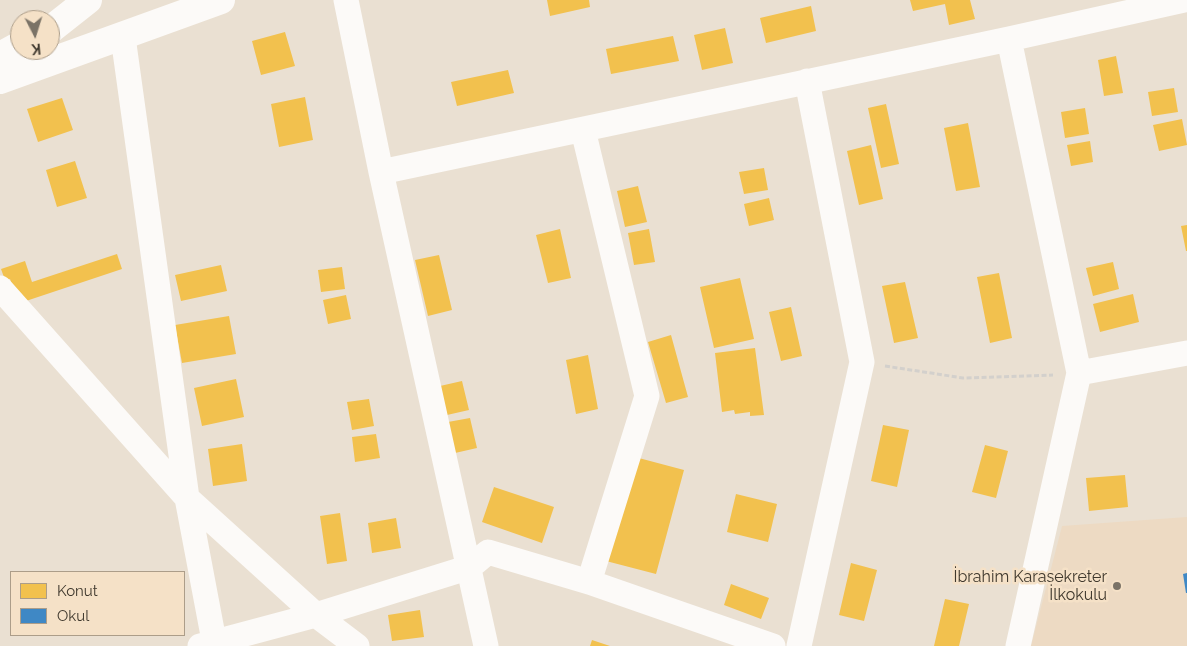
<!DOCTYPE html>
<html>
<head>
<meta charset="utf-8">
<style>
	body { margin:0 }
	#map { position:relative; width:1187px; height:646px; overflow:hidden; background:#eae0d2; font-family:Raleway,sans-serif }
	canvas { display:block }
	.legend { position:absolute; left:10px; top:571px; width:175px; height:65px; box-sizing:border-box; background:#f5e1c7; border:1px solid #ac9d89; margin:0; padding:6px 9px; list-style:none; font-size:15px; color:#3f382d }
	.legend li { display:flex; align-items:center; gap:10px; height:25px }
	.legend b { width:25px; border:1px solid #ac9d89 }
	.north { position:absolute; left:10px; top:10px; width:50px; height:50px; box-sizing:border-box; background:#f5e1c7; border:1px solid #ac9d89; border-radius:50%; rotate:175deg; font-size:14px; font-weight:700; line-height:20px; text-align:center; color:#3f382d }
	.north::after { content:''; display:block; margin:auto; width:18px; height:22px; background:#7b7367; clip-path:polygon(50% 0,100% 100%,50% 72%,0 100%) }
</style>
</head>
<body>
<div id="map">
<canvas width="1187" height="646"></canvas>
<ul class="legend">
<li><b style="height:14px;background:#f2c14e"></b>Konut</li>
<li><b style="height:14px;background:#3f88c5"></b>Okul</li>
</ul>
<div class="north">K</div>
</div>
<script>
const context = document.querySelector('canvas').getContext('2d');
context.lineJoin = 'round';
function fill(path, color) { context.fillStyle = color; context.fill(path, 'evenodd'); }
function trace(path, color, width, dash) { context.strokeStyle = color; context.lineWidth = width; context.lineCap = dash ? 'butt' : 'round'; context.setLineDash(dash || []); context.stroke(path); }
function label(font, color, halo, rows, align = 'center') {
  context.font = font + ' Raleway,sans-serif'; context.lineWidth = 5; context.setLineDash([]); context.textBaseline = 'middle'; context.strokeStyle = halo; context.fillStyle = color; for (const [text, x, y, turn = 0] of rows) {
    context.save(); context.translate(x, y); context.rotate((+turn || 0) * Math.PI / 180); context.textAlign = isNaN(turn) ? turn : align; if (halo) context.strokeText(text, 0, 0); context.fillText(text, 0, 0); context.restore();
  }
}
const built = new Path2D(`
	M1187,517V646H1031L1062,526Z`);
const homes = new Path2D(`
	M547,0H589L590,7L550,16Z
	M910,0H970L975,19L949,25L945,4L913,11Z
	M811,6L816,31L766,43L760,18Z
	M725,28L733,63L702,70L694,35Z
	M285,32L295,66L261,75L252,41Z
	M673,36L679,61L611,74L606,49Z
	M1116,56L1123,93L1104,96L1098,60Z
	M508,70L514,93L457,106L451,82Z
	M1174,88L1178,112L1152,116L1148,92Z
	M305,97L313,140L279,147L271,104Z
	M62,98L73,130L38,142L27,109Z
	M886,104L899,164L881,168L868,108Z
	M1085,108L1089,134L1065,138L1061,112Z
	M1182,119L1187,145L1159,151L1153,125Z
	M968,123L980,187L956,191L944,128Z
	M1090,141L1093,162L1071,166L1067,145Z
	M871,145L883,199L859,205L847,151Z
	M75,161L87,198L57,207L46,170Z
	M764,168L768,190L744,194L739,172Z
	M638,186L647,222L625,227L617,191Z
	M769,198L774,220L749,226L744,204Z
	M1187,225V251H1186L1181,226Z
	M560,229L571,278L548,283L536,235Z
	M649,229L655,262L634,265L628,233Z
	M117,254L122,269L23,302L15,294L10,279L5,280L1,269L25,261L32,282Z
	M439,255L452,310L428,316L415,260Z
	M1113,262L1119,289L1093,296L1086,268Z
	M221,265L227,291L181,301L175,275Z
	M342,267L345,289L321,292L318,270Z
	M999,273L1012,338L990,343L977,277Z
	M740,278L754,339L714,348L700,287Z
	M905,282L918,338L894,343L882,286Z
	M1133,294L1139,322L1100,332L1093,304Z
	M346,295L351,319L328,324L323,300Z
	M791,307L802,356L781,361L769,312Z
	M229,316L236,354L182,363L175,325Z
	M671,335L688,397L666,403L648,342Z
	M755,348L764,415L750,416V412L735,414L734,410L722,412L715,353Z
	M588,355L598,409L576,414L566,360Z
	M236,379L244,417L202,426L194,388Z
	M462,381L469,410L447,415L440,386Z
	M369,399L374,426L352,430L347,402Z
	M470,418L477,448L455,453L448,422Z
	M883,425L909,430L897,487L871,481Z
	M376,434L380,458L355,462L352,437Z
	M242,444L247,481L213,486L208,449Z
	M985,445L1008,451L996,498L972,492Z
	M635,457L684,470L656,574L606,561Z
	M1125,475L1128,507L1089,511L1086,478Z
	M494,487L554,507L542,543L482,522Z
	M736,494L777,504L768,542L727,532Z
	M340,513L347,561L327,564L320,516Z
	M396,518L401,548L372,553L368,523Z
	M851,563L877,570L864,621L839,615Z
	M731,584L769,598L761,619L724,605Z
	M945,599L969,604L959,646H934Z
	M420,610L424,637L392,641L388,615Z
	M592,640L610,646H590Z`);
const schools = new Path2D(`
	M1187,573V593H1186L1183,574Z`);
const path = new Path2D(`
	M885,366L963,378L1053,375`);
const minor = new Path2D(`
	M346,0L381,172L486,646
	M123,37L187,498L215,646
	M1009,39L1079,373L1018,646
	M583,130L647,396L589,582
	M381,172L1009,39L1184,0
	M0,288L187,498L316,615L357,646
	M1079,373L1187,353
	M200,646L316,615L470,567L488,552L589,582L773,646
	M799,646L862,362L807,81`);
const tertiary = new Path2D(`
	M50,30L88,0
	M0,56L20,45
	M0,80L221,0`);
const markers = [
	[1117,586,5,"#7b7367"]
];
const poiNames = [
	["İbrahim Karasekreter",1107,577],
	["İlkokulu",1107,595]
];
fill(built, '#eddac3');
fill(homes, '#f2c14e');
fill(schools, '#3f88c5');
trace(path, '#d3d0cc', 3, [5, 2.5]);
trace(minor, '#fcfaf8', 25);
trace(tertiary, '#fcfaf8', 28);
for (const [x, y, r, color] of markers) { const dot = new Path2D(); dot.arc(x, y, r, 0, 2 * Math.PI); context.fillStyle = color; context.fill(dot); trace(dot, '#f5e1c7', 2); }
label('16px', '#3f382d', '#f5e1c7', poiNames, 'right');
</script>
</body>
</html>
